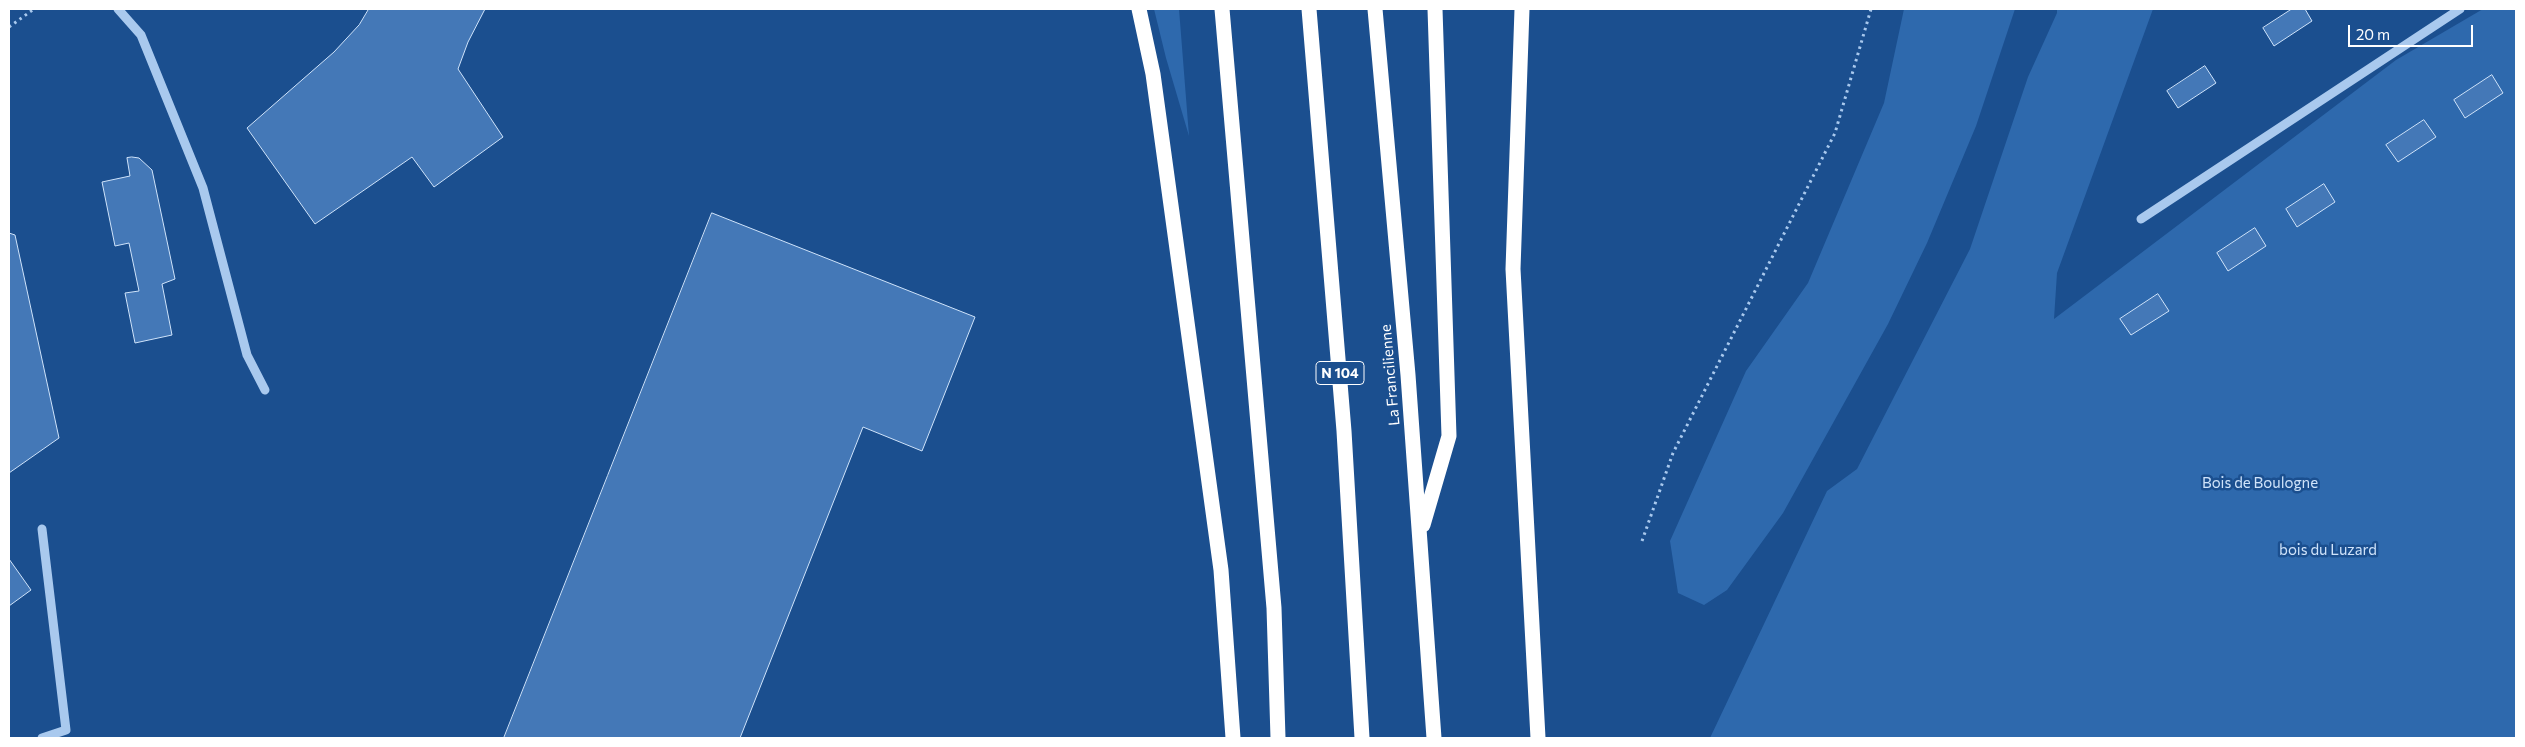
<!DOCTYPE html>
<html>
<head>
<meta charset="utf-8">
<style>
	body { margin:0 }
	#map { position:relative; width:2525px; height:747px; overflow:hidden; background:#1b4f8f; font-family:Commissioner,sans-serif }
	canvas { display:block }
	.frame { position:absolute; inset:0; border:10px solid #fff; pointer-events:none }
	.scale { position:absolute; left:2348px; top:25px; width:125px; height:22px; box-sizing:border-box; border:2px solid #fff; border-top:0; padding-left:6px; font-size:15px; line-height:18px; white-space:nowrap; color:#fff; -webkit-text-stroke:4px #1b4f8f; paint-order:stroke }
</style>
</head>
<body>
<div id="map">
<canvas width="2525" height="747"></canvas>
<div class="frame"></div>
<div class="scale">20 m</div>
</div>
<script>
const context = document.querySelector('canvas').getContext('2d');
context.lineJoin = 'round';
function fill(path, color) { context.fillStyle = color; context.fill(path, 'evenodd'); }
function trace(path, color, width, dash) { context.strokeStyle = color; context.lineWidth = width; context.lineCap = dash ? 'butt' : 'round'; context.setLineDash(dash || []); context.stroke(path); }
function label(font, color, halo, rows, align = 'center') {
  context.font = font + ' Commissioner,sans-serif'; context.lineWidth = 5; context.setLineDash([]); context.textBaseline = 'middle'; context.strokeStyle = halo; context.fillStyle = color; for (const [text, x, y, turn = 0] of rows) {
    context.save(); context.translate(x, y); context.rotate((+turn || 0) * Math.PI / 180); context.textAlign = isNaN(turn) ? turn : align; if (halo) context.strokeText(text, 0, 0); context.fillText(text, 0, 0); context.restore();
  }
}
const green = new Path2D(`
	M1154,9H1179L1189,136L1166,58Z
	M1904,9H2015L1976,126L1927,243L1888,324L1783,513L1727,590L1704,605L1678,593L1670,541L1746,371L1808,283L1884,103Z
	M2057,9H2153L2057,273L2054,319L2396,60L2483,9H2516V738H1710L1827,491L1857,469L1970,249L2028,77L2057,13Z`);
const building = new Path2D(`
	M369,9H485L468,42L458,69L503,137L434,187L412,157L315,224L247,128L334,52L359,25Z
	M2292,9H2305L2312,21L2274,46L2263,28Z
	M2205,66L2216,83L2178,108L2167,91Z
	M2492,75L2503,93L2465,118L2454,100Z
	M2424,120L2436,137L2398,162L2386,145Z
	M132,157L139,158L152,170L175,279L162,284L172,335L135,343L125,293L139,291L129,243L115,246L102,182L130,176L127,158Z
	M2324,184L2335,202L2297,227L2286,209Z
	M712,213L975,317L922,451L863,427L740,738H504Z
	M2255,228L2266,246L2228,271L2217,253Z
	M9,233L15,235L59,438L9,473Z
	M2158,294L2169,311L2131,335L2120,319Z
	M9,559L31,590L9,606Z`);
const path = new Path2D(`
	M9,27L34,9
	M1642,541L1673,453L1835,133L1871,9`);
const minor = new Path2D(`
	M118,9L141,35L203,188L247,355L265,390
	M2141,219L2460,9
	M42,738L66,730L42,529`);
const highway = new Path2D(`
	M1139,9L1153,74L1221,570L1233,738
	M1222,9L1274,608L1278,738
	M1309,9L1344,431L1362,738
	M1375,9L1408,375L1434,738
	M1522,9L1513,269L1538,738
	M1423,525L1449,436L1435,9`);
const shields = [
	[1340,373,48]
];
const shieldNames = [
	["N 104",1340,373]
];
const streetNames = [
	["La Francilienne",1390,375,-95]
];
const parkNames = [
	["Bois de Boulogne",2260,483],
	["bois du Luzard",2328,550]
];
fill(green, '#2e69ad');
fill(building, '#4478b7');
trace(building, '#cfe3fa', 1);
trace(path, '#a9c9ee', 3, [2.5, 4]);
trace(minor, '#a9c9ee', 9);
trace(highway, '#fff', 15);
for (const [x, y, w] of shields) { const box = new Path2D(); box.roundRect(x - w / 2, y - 11.5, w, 23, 4); context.fillStyle = '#1b4f8f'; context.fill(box); trace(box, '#fff', 1); }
label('bold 14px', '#fff', null, shieldNames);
label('15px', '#fff', '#1b4f8f', streetNames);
label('15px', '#cfe3fa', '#1b4f8f', parkNames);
</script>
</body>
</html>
